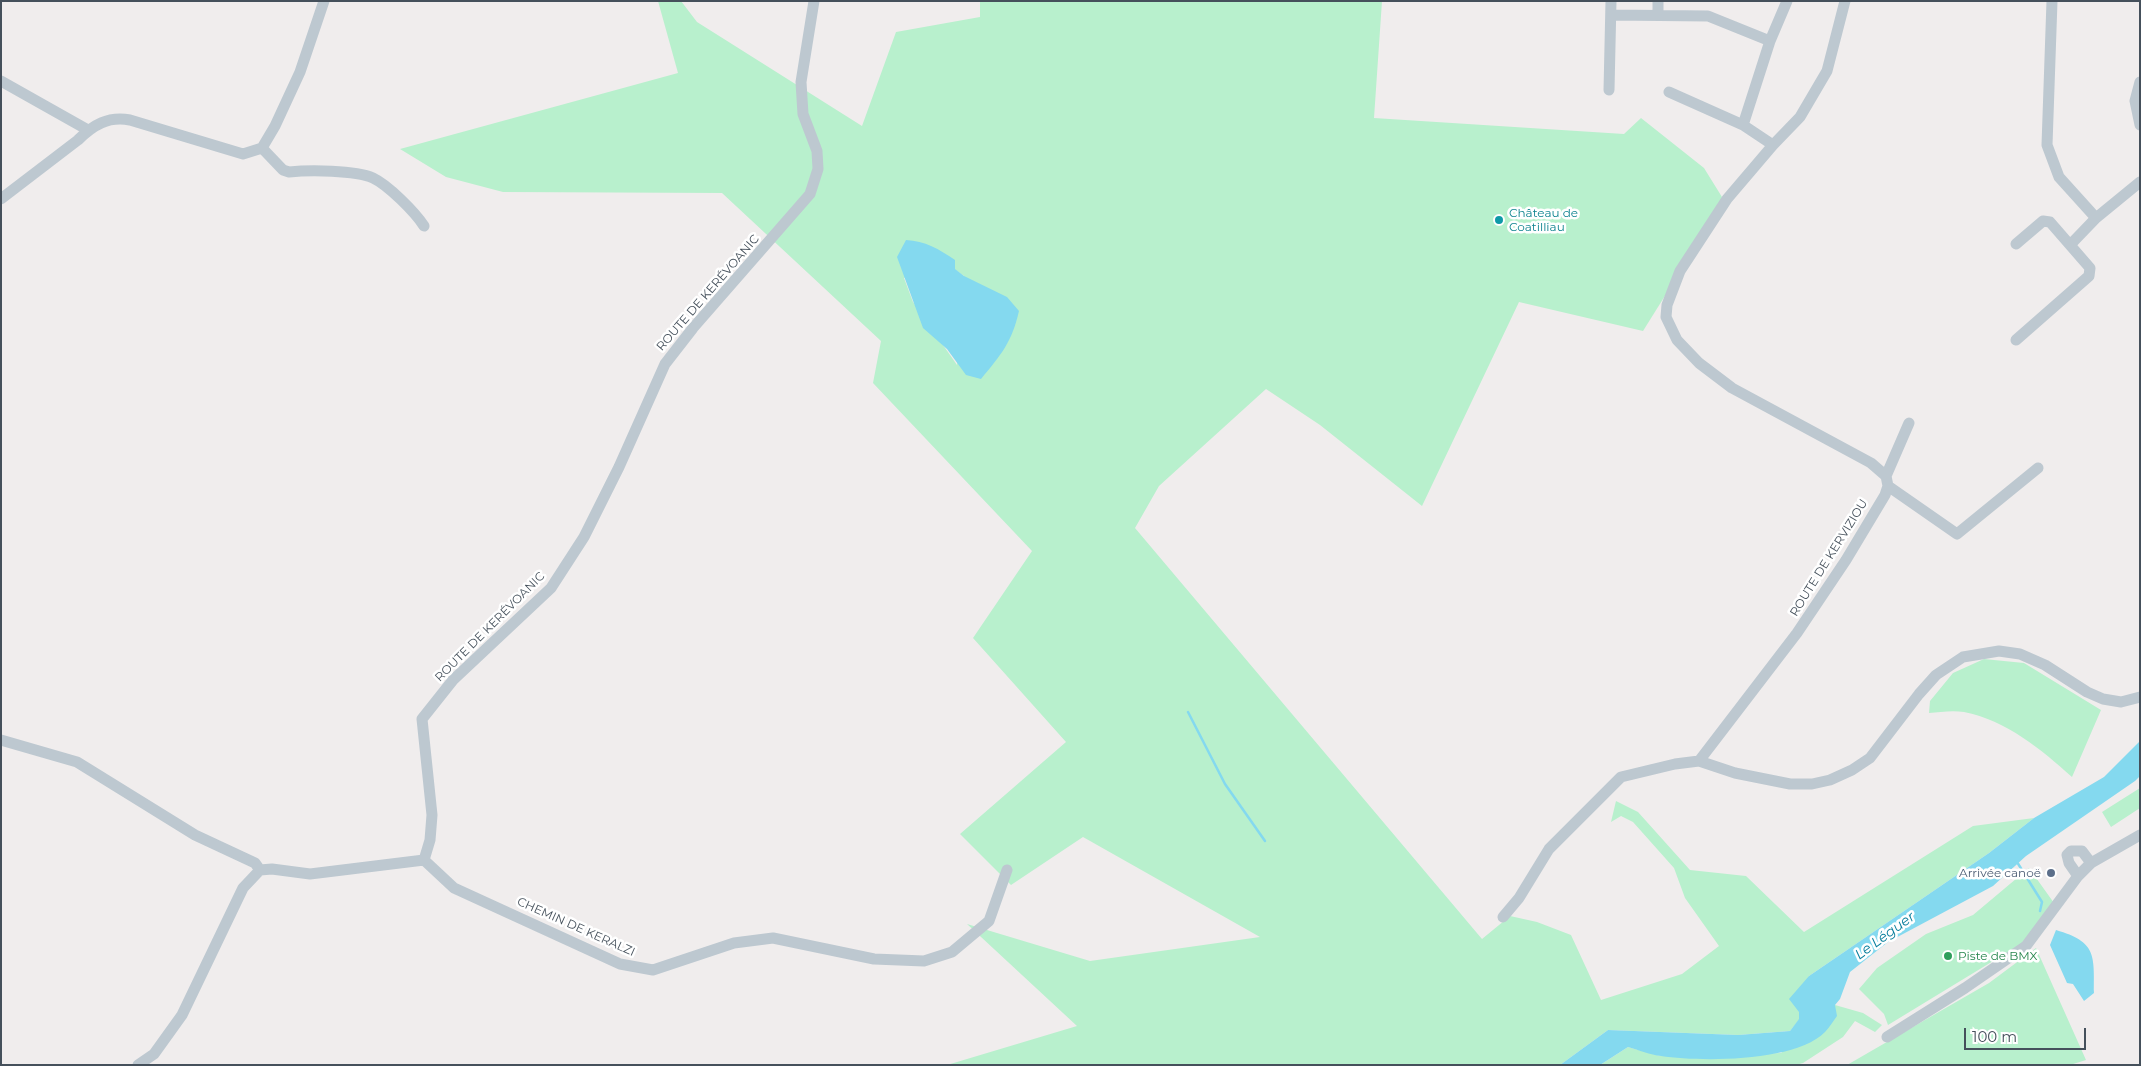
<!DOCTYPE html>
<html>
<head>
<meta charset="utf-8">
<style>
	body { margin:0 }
	#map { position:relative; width:2141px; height:1066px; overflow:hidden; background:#f0eded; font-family:Montserrat,sans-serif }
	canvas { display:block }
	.frame { position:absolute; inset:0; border:2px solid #45505b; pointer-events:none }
	.scale { position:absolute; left:1964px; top:1028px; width:122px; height:22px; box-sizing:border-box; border:2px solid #45505b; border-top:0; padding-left:6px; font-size:15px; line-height:18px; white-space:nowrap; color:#45505b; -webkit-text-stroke:4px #fff; paint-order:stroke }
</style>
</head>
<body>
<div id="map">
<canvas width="2141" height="1066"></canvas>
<div class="frame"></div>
<div class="scale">100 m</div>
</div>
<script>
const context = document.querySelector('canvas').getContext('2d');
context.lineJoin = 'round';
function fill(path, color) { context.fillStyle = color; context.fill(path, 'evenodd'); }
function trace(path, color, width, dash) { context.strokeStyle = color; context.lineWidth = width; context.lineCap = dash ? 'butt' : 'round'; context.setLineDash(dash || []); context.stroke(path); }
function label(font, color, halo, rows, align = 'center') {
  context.font = font + ' Montserrat,sans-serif'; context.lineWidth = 5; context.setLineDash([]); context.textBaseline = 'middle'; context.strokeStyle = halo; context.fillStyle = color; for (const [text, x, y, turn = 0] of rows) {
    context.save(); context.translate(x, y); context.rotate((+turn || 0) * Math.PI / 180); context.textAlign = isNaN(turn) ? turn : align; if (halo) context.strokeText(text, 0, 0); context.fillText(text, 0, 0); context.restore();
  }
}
const green = new Path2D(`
	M658,1H681L697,22L862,126L896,32L980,17V1H1382L1374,118L1624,134L1641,118L1704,168L1722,197L1713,219L1643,331L1519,302L1422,506L1320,425L1266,389L1159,486L1135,528L1482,939L1510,916L1537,922L1571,935L1601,1000L1682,974L1719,946L1685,898L1674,868L1633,822L1621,816L1611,822L1616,801L1638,812L1690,870L1746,876L1804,932L1973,826L2034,818L1989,853L1809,976L1799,1012V1020L1790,1031L1738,1035L1608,1030L1560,1065H947L1077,1026L967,924L1090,961L1260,937L1083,837L1011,885L960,834L1066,742L973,638L1032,551L873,383L881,341L722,193L503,192L446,177L400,149L678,73ZM955,260L954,269L964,276L957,365L913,302L904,278Z
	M1984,659L2024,663L2101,710L2072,777C2042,750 2006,720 1964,712C1953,710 1940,712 1929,713L1930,701L1953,673Z
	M2140,788V808L2111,827L2102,812Z
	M2029,868L2054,903L2021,944L1888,1025L1884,1014L1859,989L1877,968L1926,934L1973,915Z
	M2036,948L2086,1060L2070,1065H1847L1989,983Z
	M1835,1005L1863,1013L1882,1025L1875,1032L1855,1021L1843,1037L1803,1063L1796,1065H1600L1628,1047L1660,1056L1781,1053Z`);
const water = new Path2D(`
	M906,240C925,241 939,249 955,260V269L964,276L1007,297L1019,311C1012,342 1001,355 981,379L966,375L947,349L923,328L897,257Z
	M2140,741V776L2135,781L2026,856L1993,886L1888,942L1850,972L1840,999L1835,1005L1837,1016C1833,1021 1830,1027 1825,1032C1796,1062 1701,1062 1661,1056C1650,1055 1639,1050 1628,1047L1600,1065H1560L1608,1030L1738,1035L1790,1031L1799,1019V1012L1789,999L1809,976L1989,853L2034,818L2104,777Z
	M2056,930C2097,942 2094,955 2094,993L2084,1001L2073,984L2067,983L2050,945Z`);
const stream = new Path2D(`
	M1188,712L1225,784L1265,841
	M2017,862L2042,902L2040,911`);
const minor = new Path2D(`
	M2052,1L2047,145L2059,177L2096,218L2140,182
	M1611,15L1708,16L1770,41
	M1658,15V1
	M1,81L88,130
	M2140,82L2135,101L2140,125
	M1609,90L1611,1
	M1669,92L1743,125L1773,145
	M1743,125L1770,41L1787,1
	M262,148L283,170L289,172C309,170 355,170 373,178C388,185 415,212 424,226
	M1,199L78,140C93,125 108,116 130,120L243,154L262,148L275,126L300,72L324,1
	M2071,244L2096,218
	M2016,340L2089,276L2090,268L2050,222L2043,221L2016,244
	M1886,476L1909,423
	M1888,486L1957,534L2038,468
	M1,740L77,762L195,835L255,863L260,870
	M1699,761L1797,633L1846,560L1885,495L1888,486L1886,476L1871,463L1732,388L1699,363L1677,340L1666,317L1667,305L1680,271L1727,199L1773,145L1800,117L1827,71L1845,1
	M424,860L430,840L432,815L422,719L453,680L551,588L584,537L619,467L665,364L693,328L810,194L818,169L817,151L803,114L801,82L814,1
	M424,860L454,888L620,964L653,970L734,943L773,938L874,959L924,961L952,952L989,921L1007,870
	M2078,876L2069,863L2067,855L2071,851H2082L2091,863
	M1503,917L1519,898L1549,849L1621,777L1675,764L1699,761L1735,773L1790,784H1812L1830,780L1852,770L1870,758L1919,694L1936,675L1963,657L1999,651L2020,654L2045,665L2087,692L2103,699L2121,702L2140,697
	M1887,1037L1965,988L2026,946L2078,876L2091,863L2140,835
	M138,1065L154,1054L182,1015L243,888L260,870L272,869L310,874L424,860`);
const markers = [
	[1499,220,5,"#0f9aa8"],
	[2051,873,5,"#5c6f8a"],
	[1948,956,5,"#2e9e5b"]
];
const cultureNames = [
	["Château de",1509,213],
	["Coatilliau",1509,227]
];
const streetNames = [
	["ROUTE DE KERÉVOANIC",708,293,-49],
	["ROUTE DE KERVIZIOU",1829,558,-58],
	["ROUTE DE KERÉVOANIC",490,627,-45],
	["CHEMIN DE KERALZI",576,927,24]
];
const serviceNames = [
	["Arrivée canoë",2041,873]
];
const leisureNames = [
	["Piste de BMX",1958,956]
];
const waterNames = [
	["Le Léguer",1885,936,-36]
];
fill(green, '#b8f0cd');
fill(water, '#84d9ef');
trace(stream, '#84d9ef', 2.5);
trace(minor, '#bdc8d0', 11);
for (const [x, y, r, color] of markers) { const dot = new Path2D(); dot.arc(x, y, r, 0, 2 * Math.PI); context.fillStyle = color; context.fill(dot); trace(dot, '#fff', 2); }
label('12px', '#0d838f', '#fff', cultureNames, 'left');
label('12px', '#45505b', '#fff', streetNames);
label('12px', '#4e5e75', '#fff', serviceNames, 'right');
label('12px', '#27864d', '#fff', leisureNames, 'left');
label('italic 14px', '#087e9c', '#fff', waterNames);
</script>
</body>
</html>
